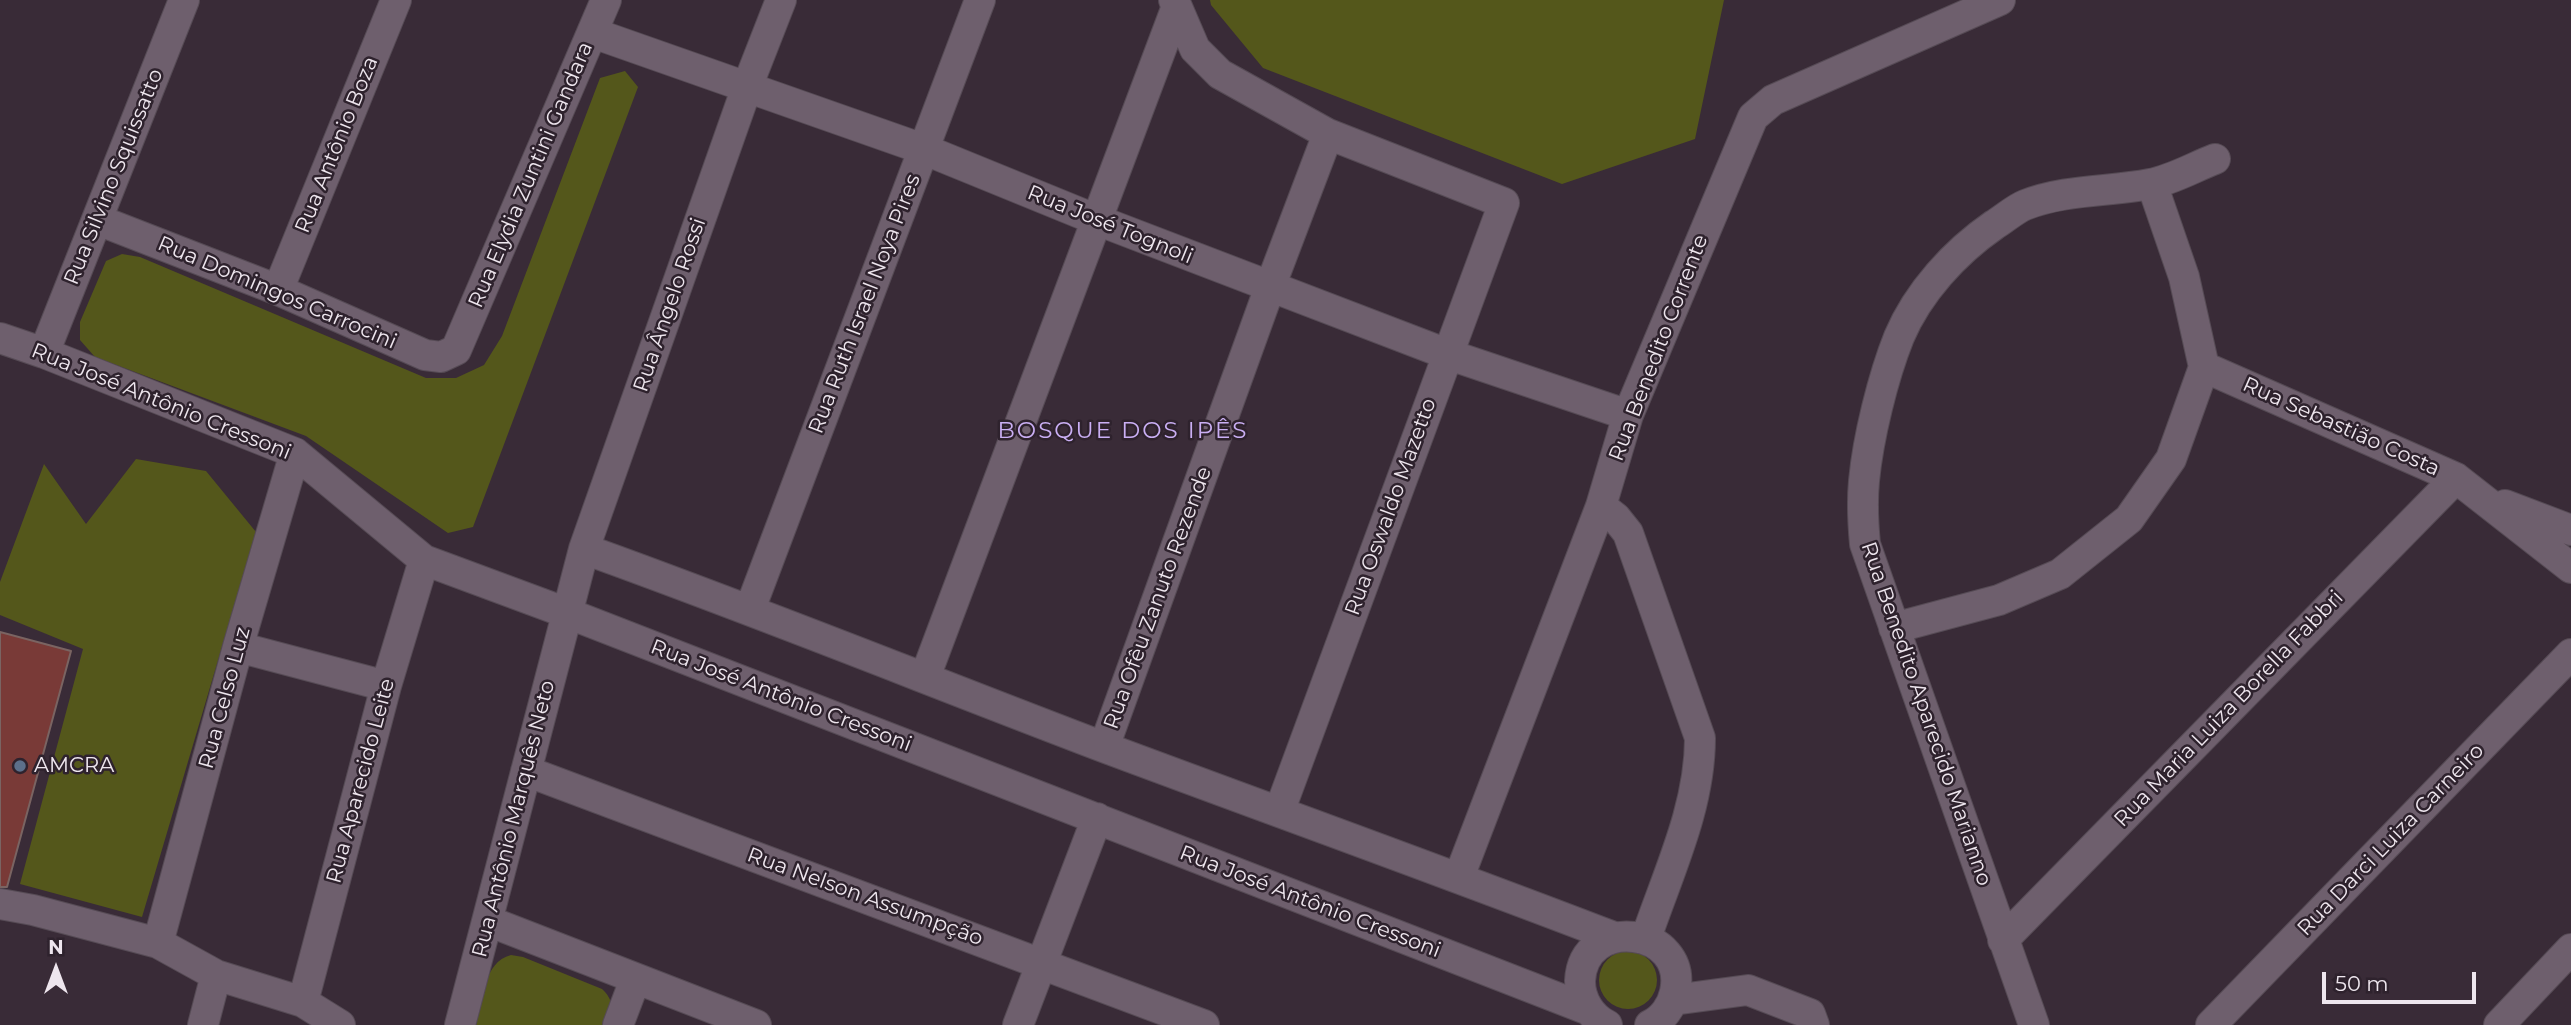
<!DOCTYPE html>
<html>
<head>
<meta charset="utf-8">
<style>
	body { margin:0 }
	#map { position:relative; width:2571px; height:1025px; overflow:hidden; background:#392b37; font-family:Montserrat,sans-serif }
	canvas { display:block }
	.north { position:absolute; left:21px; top:934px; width:70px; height:70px; -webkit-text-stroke:5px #2e222d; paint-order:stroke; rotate:0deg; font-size:19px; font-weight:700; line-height:28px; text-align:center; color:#eee6ee }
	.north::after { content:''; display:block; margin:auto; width:24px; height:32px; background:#eee6ee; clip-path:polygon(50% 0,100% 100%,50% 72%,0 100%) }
	.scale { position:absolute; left:2322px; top:972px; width:154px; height:32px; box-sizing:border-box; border:4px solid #eee6ee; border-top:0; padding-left:9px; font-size:21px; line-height:24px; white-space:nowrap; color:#eee6ee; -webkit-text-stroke:5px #2e222d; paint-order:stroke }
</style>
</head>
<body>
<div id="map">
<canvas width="2571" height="1025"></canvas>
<div class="north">N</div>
<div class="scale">50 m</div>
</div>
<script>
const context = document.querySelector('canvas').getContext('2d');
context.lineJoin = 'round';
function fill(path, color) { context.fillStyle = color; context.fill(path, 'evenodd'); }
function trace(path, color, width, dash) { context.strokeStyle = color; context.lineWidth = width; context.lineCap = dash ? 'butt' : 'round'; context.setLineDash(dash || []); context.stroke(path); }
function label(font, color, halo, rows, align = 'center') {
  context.font = font + ' Montserrat,sans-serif'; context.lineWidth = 5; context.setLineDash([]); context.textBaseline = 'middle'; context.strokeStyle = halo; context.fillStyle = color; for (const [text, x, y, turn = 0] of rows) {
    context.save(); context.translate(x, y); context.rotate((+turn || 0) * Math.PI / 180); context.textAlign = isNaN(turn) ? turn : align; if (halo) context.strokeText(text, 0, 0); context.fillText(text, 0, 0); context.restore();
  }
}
const green = new Path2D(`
	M1210,0H1724L1695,139L1562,184L1263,68L1211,5Z
	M625,71L638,87L473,527L448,533L306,436L95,357L80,340V322L106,261L122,254L140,257L426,378H456L484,365L502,336L600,78Z
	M136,459L206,471L256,532L142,917L20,884L83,649L0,615V582L44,464L86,524Z
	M1599 980a29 29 0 1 1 58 0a29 29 0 1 1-58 0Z
	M511,955L523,957L602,989C614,1000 613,1010 610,1025H476C482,1002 483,962 511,955Z`);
const building = new Path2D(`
	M0,632L71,651L7,887H0Z`);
const minor = new Path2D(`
	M1174,0L1195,49L1220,74L1328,134L1504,203L1279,812
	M593,33L923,149L1097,220L1447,354L1628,415
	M98,220L278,290L425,355L441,357L456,350L606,0
	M278,290L396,0
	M0,338L44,353L295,453L424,560L567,613L1589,1010
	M44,353L184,0
	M2204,367L2456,478L2571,568
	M2505,505L2571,530
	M1601,506L1616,518L1628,533L1700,738C1700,808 1668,873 1646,938
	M584,549C760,612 932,682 1106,748C1275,811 1445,872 1614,937
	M750,609L980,0
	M1894,628L1999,600L2060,574L2129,519L2171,459L2204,367L2184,277L2152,184
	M238,647L386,686
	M925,677L1176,9
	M1104,747L1270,287L1328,134
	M526,771L1204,1025
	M1459,877L1601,506L1628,415L1753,117L1773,100L2000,0
	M0,904L33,910L158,943L216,975L303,1002L340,1025
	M488,921L756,1025
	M2003,940L2456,478
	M158,943L238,647L295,453
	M1673,1000L1748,990L1810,1014L1814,1025
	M303,1002L386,686L424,560
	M203,1025L216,975
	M460,1025L584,549L747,87L781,0
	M618,1025L635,980
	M1018,1025L1097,818
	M1607,1025C1591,1017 1580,1000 1580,981C1583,914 1689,927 1675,992C1672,1006 1663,1019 1650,1025
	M2034,1025L1865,544C1863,523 1862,502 1864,481C1868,438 1883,377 1899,337C1918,292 1955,252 1994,225C2004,219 2015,209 2025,205C2066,189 2109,192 2150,184C2172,180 2194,167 2215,159
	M2211,1025L2571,654
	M2499,1025L2571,949`);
const markers = [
	[20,766,7,"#5c6f8a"]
];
const streetNames = [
	["Rua Antônio Boza",337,145,-68],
	["Rua Elydia Zuntini Gandara",531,175,-67],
	["Rua Silvino Squissatto",114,177,-68],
	["Rua José Tognoli",1110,225,22],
	["Rua Domingos Carrocini",277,293,23],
	["Rua Ruth Israel Noya Pires",865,304,-69],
	["Rua Ângelo Rossi",670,305,-71],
	["Rua Benedito Corrente",1659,348,-69],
	["Rua José Antônio Cressoni",161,402,22],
	["Rua Sebastião Costa",2341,427,24],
	["Rua Oswaldo Mazetto",1391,507,-70],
	["Rua Ofêu Zanuto Rezende",1158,598,-70],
	["Rua José Antônio Cressoni",781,696,21],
	["Rua Celso Luz",225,698,-75],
	["Rua Maria Luiza Borella Fabbri",2229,709,-46],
	["Rua Benedito Aparecido Marianno",1926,714,71],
	["Rua Aparecido Leite",361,781,-75],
	["Rua Antônio Marquês Neto",514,819,-76],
	["Rua Darci Luiza Carneiro",2391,840,-46],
	["Rua Nelson Assumpção",865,897,20],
	["Rua José Antônio Cressoni",1310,902,21]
];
const poiNames = [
	["AMCRA",34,766]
];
const neighbourhoodNames = [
	["BOSQUE DOS IPÊS",1123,431]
];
fill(green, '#54571b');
fill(building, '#793a37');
trace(building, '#7a6462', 2);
trace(minor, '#564b55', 32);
trace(minor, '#6e5f6d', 30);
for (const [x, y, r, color] of markers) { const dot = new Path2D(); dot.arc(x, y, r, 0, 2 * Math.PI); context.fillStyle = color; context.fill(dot); trace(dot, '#2e222d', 2.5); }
label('21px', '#eee6ee', '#2e222d', streetNames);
label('21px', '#eee6ee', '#2e222d', poiNames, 'left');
context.letterSpacing = '2px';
label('23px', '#caaff4', '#2e222d', neighbourhoodNames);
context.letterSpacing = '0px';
</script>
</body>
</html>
